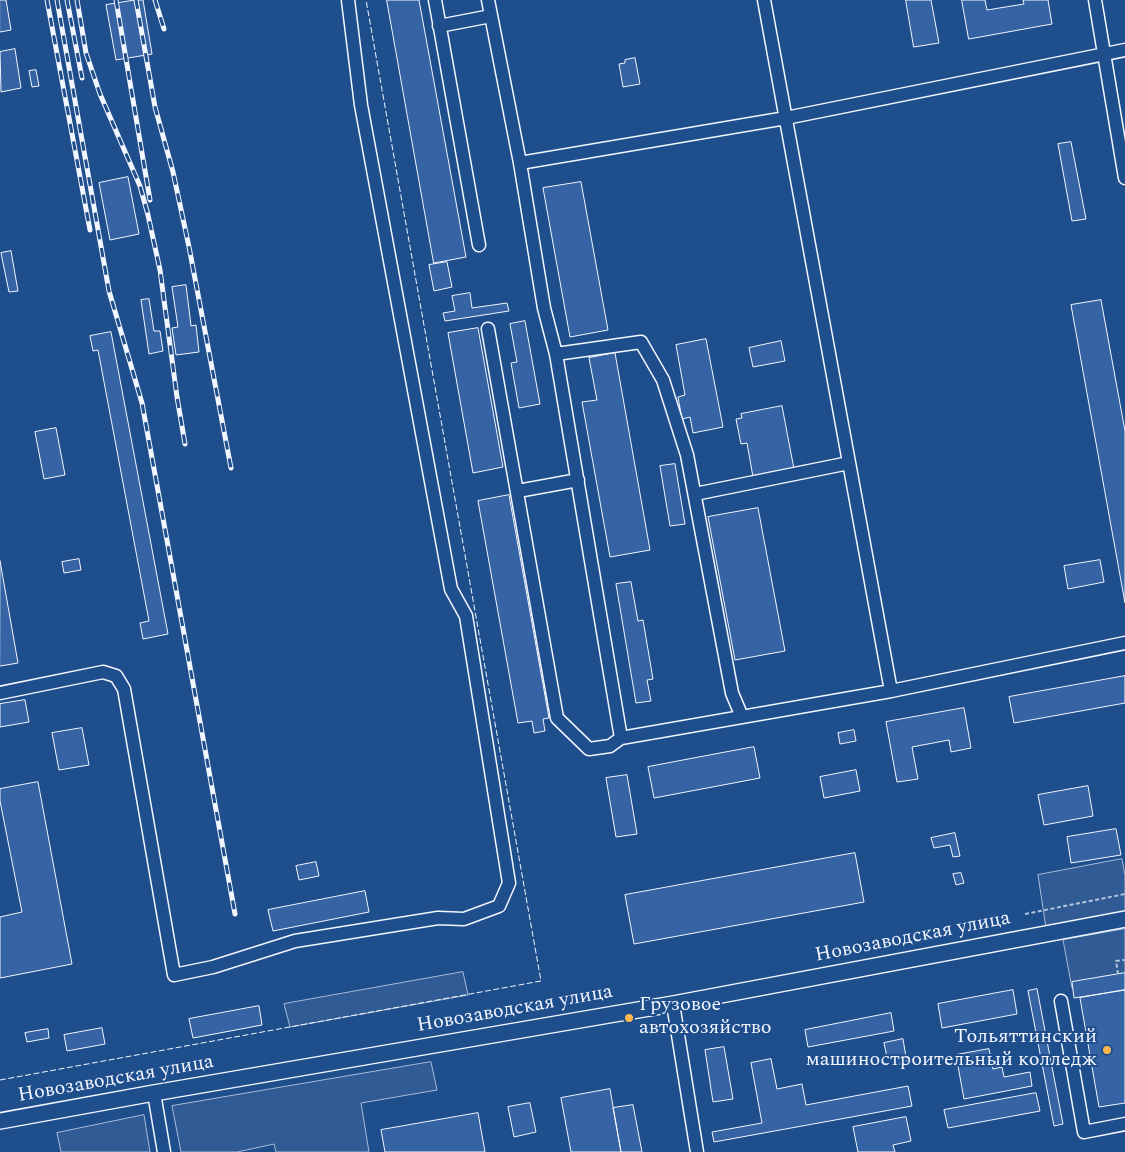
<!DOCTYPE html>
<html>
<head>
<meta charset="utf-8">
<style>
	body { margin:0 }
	canvas { display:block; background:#1f4e8c }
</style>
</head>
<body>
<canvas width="1125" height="1152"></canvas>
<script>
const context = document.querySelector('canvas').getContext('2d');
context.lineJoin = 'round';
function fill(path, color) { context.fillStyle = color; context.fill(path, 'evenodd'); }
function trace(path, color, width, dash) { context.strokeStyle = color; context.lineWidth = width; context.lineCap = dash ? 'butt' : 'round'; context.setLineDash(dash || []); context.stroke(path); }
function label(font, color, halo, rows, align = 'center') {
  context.font = font + ' Spectral,serif'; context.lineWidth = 4; context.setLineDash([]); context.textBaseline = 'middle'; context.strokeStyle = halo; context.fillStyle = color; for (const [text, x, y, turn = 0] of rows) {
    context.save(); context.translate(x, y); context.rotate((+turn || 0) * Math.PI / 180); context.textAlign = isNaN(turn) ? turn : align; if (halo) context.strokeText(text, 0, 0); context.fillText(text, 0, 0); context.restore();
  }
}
const parking = new Path2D(`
	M1122,859L1125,875V913L1046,928L1038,875Z
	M1125,929V979L1072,988L1063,940Z
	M463,972L468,995L290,1027L284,1004Z
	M431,1062L437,1090L361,1103L369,1152H276L274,1144L237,1152H181L172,1106Z
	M144,1115L150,1152H61L57,1133Z`);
const building = new Path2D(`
	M0,0H6L11,30L0,32Z
	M135,0H143L152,54L116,60L106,5Z
	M387,0H419L466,257L434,263Z
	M906,0H931L939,43L914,47Z
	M962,0H985L987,10L1024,4L1023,0H1048L1052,24L969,39Z
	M15,49L21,88L1,92L0,52Z
	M635,58L640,84L623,87L619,64L625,63V60Z
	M36,70L39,86L32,87L29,71Z
	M1071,142L1086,219L1072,221L1058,144Z
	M128,177L139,234L110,240L99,183Z
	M581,182L608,330L570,337L543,188Z
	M11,251L18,291L9,292L1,253Z
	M447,262L452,287L434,291L429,265Z
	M186,285L191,326L196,325L199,352L176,355L172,328L178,327L172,287Z
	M470,293L472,308L507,303L509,311L445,321L443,313L455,311L452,296Z
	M149,299L154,331H160L163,351L149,354L141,300Z
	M1101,300L1125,431V603L1071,305Z
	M525,321L540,404L519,408L511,363L517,362L510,324Z
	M478,328L503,467L473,473L448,333Z
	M111,332L168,634L143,639L140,623L149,621L98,350L93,351L90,336Z
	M706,339L723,427L693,433L690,417L682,419L678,397L685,395L676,345Z
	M781,341L785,361L753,367L749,348Z
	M615,353L650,550L610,557L582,402L597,400L589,358Z
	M782,406L794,469L753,477L747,443L741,444L736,419L742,418L741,414Z
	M56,428L65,475L44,479L35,432Z
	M675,464L685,524L670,526L660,466Z
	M509,495L549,718L543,719L545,731L534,733L532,721L518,723L478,501Z
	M758,508L785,651L735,660L708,517Z
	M79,559L81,570L64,573L62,562Z
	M1100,560L1104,582L1068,589L1064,566Z
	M0,561L18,663L0,666Z
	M631,582L638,621L643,620L653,679L647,680L651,701L636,703L616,584Z
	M1125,676V703L1014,723L1009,697Z
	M25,700L29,722L0,727V704Z
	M964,708L971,748L951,752L949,740L912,747L918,779L897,782L886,722Z
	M82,728L89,765L59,770L52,733Z
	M854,730L856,741L840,744L838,733Z
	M754,747L760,778L654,798L648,767Z
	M856,770L860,791L824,798L820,777Z
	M627,775L637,834L616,837L606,778Z
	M38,782L72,964L0,978V917L22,912L0,801V789Z
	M1088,786L1093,816L1044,825L1038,795Z
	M1116,829L1121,855L1071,863L1067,837Z
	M955,833L960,856L953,857L950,845L934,848L931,838Z
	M855,853L864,902L634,944L625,895Z
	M316,862L319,876L299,880L296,866Z
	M961,873L964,883L956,885L953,874Z
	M365,891L369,912L273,931L268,910Z
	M1125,973V990L1074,998L1072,982Z
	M1037,989L1063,1124L1054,1126L1028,991Z
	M1013,990L1017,1014L942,1028L938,1004Z
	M1125,990V1103L1099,1107L1080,998Z
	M259,1006L262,1025L193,1038L189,1019Z
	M891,1013L894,1031L808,1047L805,1030Z
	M102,1028L105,1044L67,1051L64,1035Z
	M48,1029L49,1038L27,1042L25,1033Z
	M903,1039L907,1063L895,1065L894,1056L887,1057L884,1043Z
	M724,1047L733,1099L713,1102L705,1050Z
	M989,1049L993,1069L1002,1067L1004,1077L1030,1072L1032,1086L964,1099L956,1055Z
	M771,1059L777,1089L802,1084L806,1105L908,1086L912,1106L714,1142L712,1132L762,1123L751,1063Z
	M610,1089L621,1152H571L561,1098Z
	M1036,1093L1040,1111L948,1128L944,1110Z
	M530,1103L536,1132L514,1137L508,1107Z
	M633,1105L642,1152H621L613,1108Z
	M478,1113L485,1152H385L381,1130Z
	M906,1117L911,1141L893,1145L895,1152H858L853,1127Z`);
const path = new Path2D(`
	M1025,914L1125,894
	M1118,974L1116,961L1125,960`);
const minor = new Path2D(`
	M435,0L479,245
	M488,0L520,163L544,308L556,354L621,738L891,691L1125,643
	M764,0L891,691
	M1095,0L1125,178
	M439,26L491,16
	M520,163L786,118L1125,50
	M488,329L557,718L589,749L610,746L621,738
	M556,354L641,342L663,380L687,455L732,693L742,717
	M518,491L578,480
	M695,494L849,463
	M0,693L103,672L116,676L124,689L174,975L213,967L295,941L438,918L464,919L499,906L509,883L466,616L451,589L361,105L348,0
	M1061,1001L1084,1132L1125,1124
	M673,1004L697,1152
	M154,1093L164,1152`);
const major = new Path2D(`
	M0,1121L154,1093L673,1004L1125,919`);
const rail = new Path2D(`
	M47,0L90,230
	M57,0L109,291L142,403L235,914
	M67,0L82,78
	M77,0L86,53L100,94L140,186L148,215L160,270L177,397L185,444
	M116,0L150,200
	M136,0L155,107L173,172L189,247L231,468
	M155,0L164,29`);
const fence = new Path2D(`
	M0,1080L541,981L366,0`);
const markers = [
	[629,1018,5,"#ffb74d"],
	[1107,1050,5,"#ffb74d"]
];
const streetNames = [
	["Новозаводская улица",913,938,-11],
	["Новозаводская улица",515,1010,-10],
	["Новозаводская улица",116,1080,-10]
];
const poiNames = [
	["Грузовое",639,1006],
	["автохозяйство",639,1029],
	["Тольяттинский",1097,1038,"right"],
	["машиностроительный колледж",1097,1061,"right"]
];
fill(parking, '#305b95');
trace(parking, '#a8bbd7', 1);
fill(building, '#3563a3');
trace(building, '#f2f6ff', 1);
trace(minor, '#f2f6ff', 15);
trace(major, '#f2f6ff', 18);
trace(path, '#b3c4dc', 2, [4, 2.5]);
trace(minor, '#1f4e8c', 12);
trace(major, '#1f4e8c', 15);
trace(rail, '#f2f6ff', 5);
trace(rail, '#1f4e8c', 3, [9]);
trace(fence, '#f2f6ff', 1, [6, 2.5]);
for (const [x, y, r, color] of markers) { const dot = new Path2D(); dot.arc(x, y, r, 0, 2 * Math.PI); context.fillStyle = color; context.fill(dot); trace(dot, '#1f4e8c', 2); }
label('20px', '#f2f6ff', '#1f4e8c', streetNames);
label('20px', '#f2f6ff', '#1f4e8c', poiNames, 'left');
</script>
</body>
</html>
